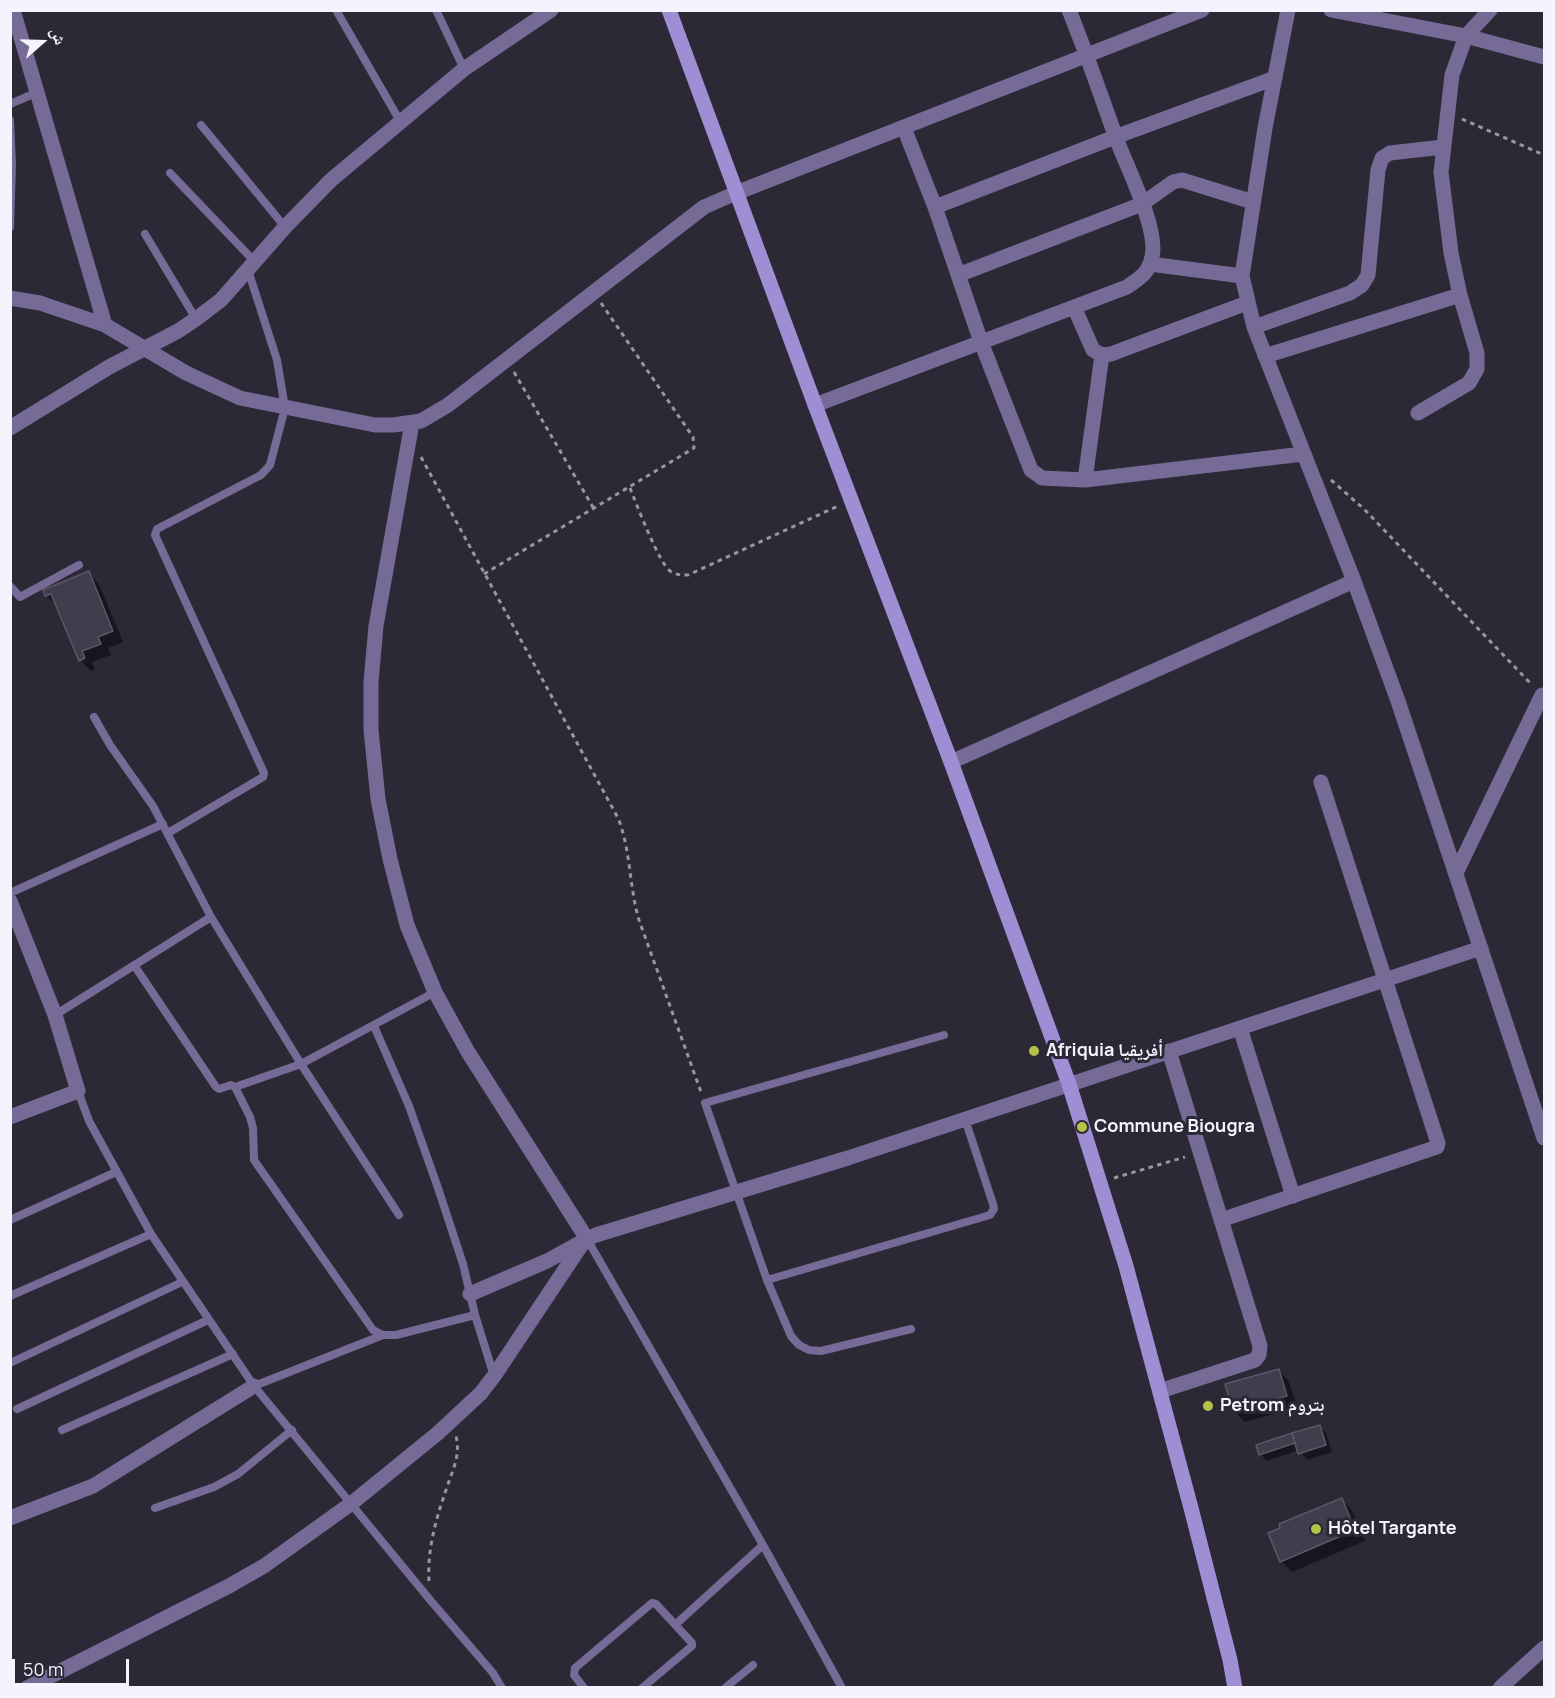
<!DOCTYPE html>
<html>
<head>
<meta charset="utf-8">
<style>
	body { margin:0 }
	#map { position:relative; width:1555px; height:1698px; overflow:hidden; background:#2c2937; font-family:Manrope,"Noto Naskh Arabic",sans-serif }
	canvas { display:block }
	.frame { position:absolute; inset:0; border:12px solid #f5f3fd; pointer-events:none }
	.north { position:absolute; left:12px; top:12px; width:60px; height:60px; -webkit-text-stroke:4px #2c2937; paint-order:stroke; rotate:70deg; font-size:16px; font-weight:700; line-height:24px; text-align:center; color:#f5f3fd }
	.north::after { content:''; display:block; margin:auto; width:21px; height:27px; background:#f5f3fd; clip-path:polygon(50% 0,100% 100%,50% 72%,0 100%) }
	.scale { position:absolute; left:12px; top:1659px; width:117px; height:27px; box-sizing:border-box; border:3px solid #f5f3fd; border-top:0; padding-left:8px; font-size:18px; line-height:21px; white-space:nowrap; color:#f5f3fd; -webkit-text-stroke:4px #2c2937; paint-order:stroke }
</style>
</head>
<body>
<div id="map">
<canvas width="1555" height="1698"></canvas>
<div class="frame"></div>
<div class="north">ش</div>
<div class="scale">50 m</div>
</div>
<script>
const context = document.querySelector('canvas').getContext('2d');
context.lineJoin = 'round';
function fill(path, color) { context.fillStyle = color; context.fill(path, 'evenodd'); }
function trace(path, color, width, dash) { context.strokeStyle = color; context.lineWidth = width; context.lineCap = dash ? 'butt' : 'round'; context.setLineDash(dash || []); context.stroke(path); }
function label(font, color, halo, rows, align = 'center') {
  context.font = font + ' Manrope,"Noto Naskh Arabic",sans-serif'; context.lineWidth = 6; context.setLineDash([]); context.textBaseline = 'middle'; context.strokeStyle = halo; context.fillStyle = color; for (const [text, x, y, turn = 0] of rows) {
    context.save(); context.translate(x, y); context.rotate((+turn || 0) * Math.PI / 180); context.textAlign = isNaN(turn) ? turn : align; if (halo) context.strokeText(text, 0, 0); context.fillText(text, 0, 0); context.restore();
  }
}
const shadow = new Path2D(`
	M88,573L99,584L123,642L108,648L111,655L92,662L95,669L91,671L80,660L58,607L46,595Z
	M1278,1370L1289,1381L1297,1407L1245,1422L1234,1411L1227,1385Z
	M1319,1426L1326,1433L1332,1452L1307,1460L1299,1450L1267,1461L1260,1454Z
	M1341,1499L1352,1510L1365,1541L1292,1572L1281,1561Z`);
const building = new Path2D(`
	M89,571L113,631L98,637L101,644L82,651L85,658L79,661L51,594L45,596L43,590Z
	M1279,1369L1287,1396L1233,1411L1225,1384Z
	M1320,1425L1326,1445L1298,1454L1292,1433Z
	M1292,1433L1295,1443L1259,1455L1256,1445Z
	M1342,1498L1355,1530L1280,1562L1268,1533L1280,1528L1279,1524Z`);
const path = new Path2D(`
	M1462,119L1544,155
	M514,372L594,509
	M421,457L618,818C631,850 629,887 639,920L701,1092
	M1331,480L1364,509L1532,685
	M630,488C636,503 659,563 670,571C676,575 681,575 688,575L838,506
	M484,574L694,448L693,437L601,303
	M1114,1178L1185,1157
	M429,1581C427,1550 436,1519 446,1490C452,1471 461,1456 456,1436`);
const service = new Path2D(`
	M336,10L400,121
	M436,10L464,69
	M10,104L38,92
	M10,120L12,165L10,227
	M201,125L285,227
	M170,173L255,262
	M145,234L196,319
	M10,586L20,597L79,565
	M94,717L110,745L153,806L211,917L301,1064L399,1215
	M168,833L263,777L264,773L155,535L157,529L261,475L270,465L285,408L277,360L248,270
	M10,893L163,824
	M134,965L216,1087L219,1089L231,1085L235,1087L301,1064L435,992
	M55,1015L211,917
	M374,1026L409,1106L438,1188L463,1264L475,1315L494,1376
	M235,1087L250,1117L253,1128L254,1160L373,1330L383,1335H396L475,1315
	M78,1091L89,1121L151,1234L254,1386L431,1601L493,1673L502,1688
	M10,1220L116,1172
	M587,1239L763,1545L676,1624
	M767,1280L990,1215L994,1209L993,1204L965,1119
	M10,1296L151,1234
	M911,1329L821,1351L809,1350L799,1345L791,1336L767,1280L705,1103L944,1035
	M10,1363L182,1282
	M254,1386L383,1335
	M17,1409L208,1320
	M62,1430L233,1354
	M155,1508L214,1487L238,1474L292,1430
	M763,1545L842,1688
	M584,1688L574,1675L575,1668L652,1603L656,1604L692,1643V1646L642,1688
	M725,1688L753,1665`);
const minor = new Path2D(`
	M13,10L105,325
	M1288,10L1265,128L1242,276L1254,327L1354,581L1398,701L1544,1138
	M1331,10L1466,36L1544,57
	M904,128L935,207L981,342L1031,470L1042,478L1085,480L1303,454
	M935,207L1115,137L1275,78
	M1150,264L1242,276
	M958,275L1142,204L1173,182L1182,180L1253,202
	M10,298L40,303L105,325L186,373L240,398L375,425H393L421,421L448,405L704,207L736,193L1202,10
	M1074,307L1093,350L1102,355L1111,354L1247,303
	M1254,327L1350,293L1362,285L1368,275L1378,170L1382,158L1390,153L1443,147
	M1265,356L1460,295
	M815,405L1127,287C1141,277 1148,274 1152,257C1159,228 1125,164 1115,135C1100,93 1086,52 1069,10
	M1418,413L1469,383L1477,369V353L1460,295L1451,253L1441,172L1452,75L1466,36L1490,10
	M412,423L376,626L371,682V730L378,799L390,859L407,925L435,992L468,1052L587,1239L547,1261L470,1294
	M10,428L109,367L178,331L196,319L221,300L285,227L331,180L464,69L551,10
	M1085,480L1102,355
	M951,762L1354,581
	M1456,873L1542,695L1544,698
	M10,901L55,1015L78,1091L10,1117
	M1240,1028L1293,1196
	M1221,1220L1437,1147L1438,1143L1321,782
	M1160,1391L1255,1360L1259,1355L1260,1346L1169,1051
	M10,1518L93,1486L254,1386
	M27,1688L229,1586L264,1566L352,1503L438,1433L481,1393L494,1376L580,1247L587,1239L596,1235L848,1158L1481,948
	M1500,1688L1544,1648`);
const secondary = new Path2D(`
	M669,10L815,405L951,762L1069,1084L1126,1266L1191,1508L1230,1660L1235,1688`);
const markers = [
	[1034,1051,6,"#b4c24a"],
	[1082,1127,6,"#b4c24a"],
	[1208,1406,6,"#b4c24a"],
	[1316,1529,6,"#b4c24a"]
];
const poiNames = [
	["Afriquia أفريقيا",1046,1051],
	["Commune Biougra",1094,1127],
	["Petrom بتروم",1220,1406],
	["Hôtel Targante",1328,1529]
];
fill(shadow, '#0007');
fill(building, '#403d4c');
trace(building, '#5a5767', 1.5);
trace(path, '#9996a2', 3, [4.5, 4.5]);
trace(service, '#766b97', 8);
trace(minor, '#766b97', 15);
trace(secondary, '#a08ed4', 15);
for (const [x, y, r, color] of markers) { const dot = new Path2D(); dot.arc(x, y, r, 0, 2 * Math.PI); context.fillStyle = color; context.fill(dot); trace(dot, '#2c2937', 2); }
label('bold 18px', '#f5f3fd', '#2c2937', poiNames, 'left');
</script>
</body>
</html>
